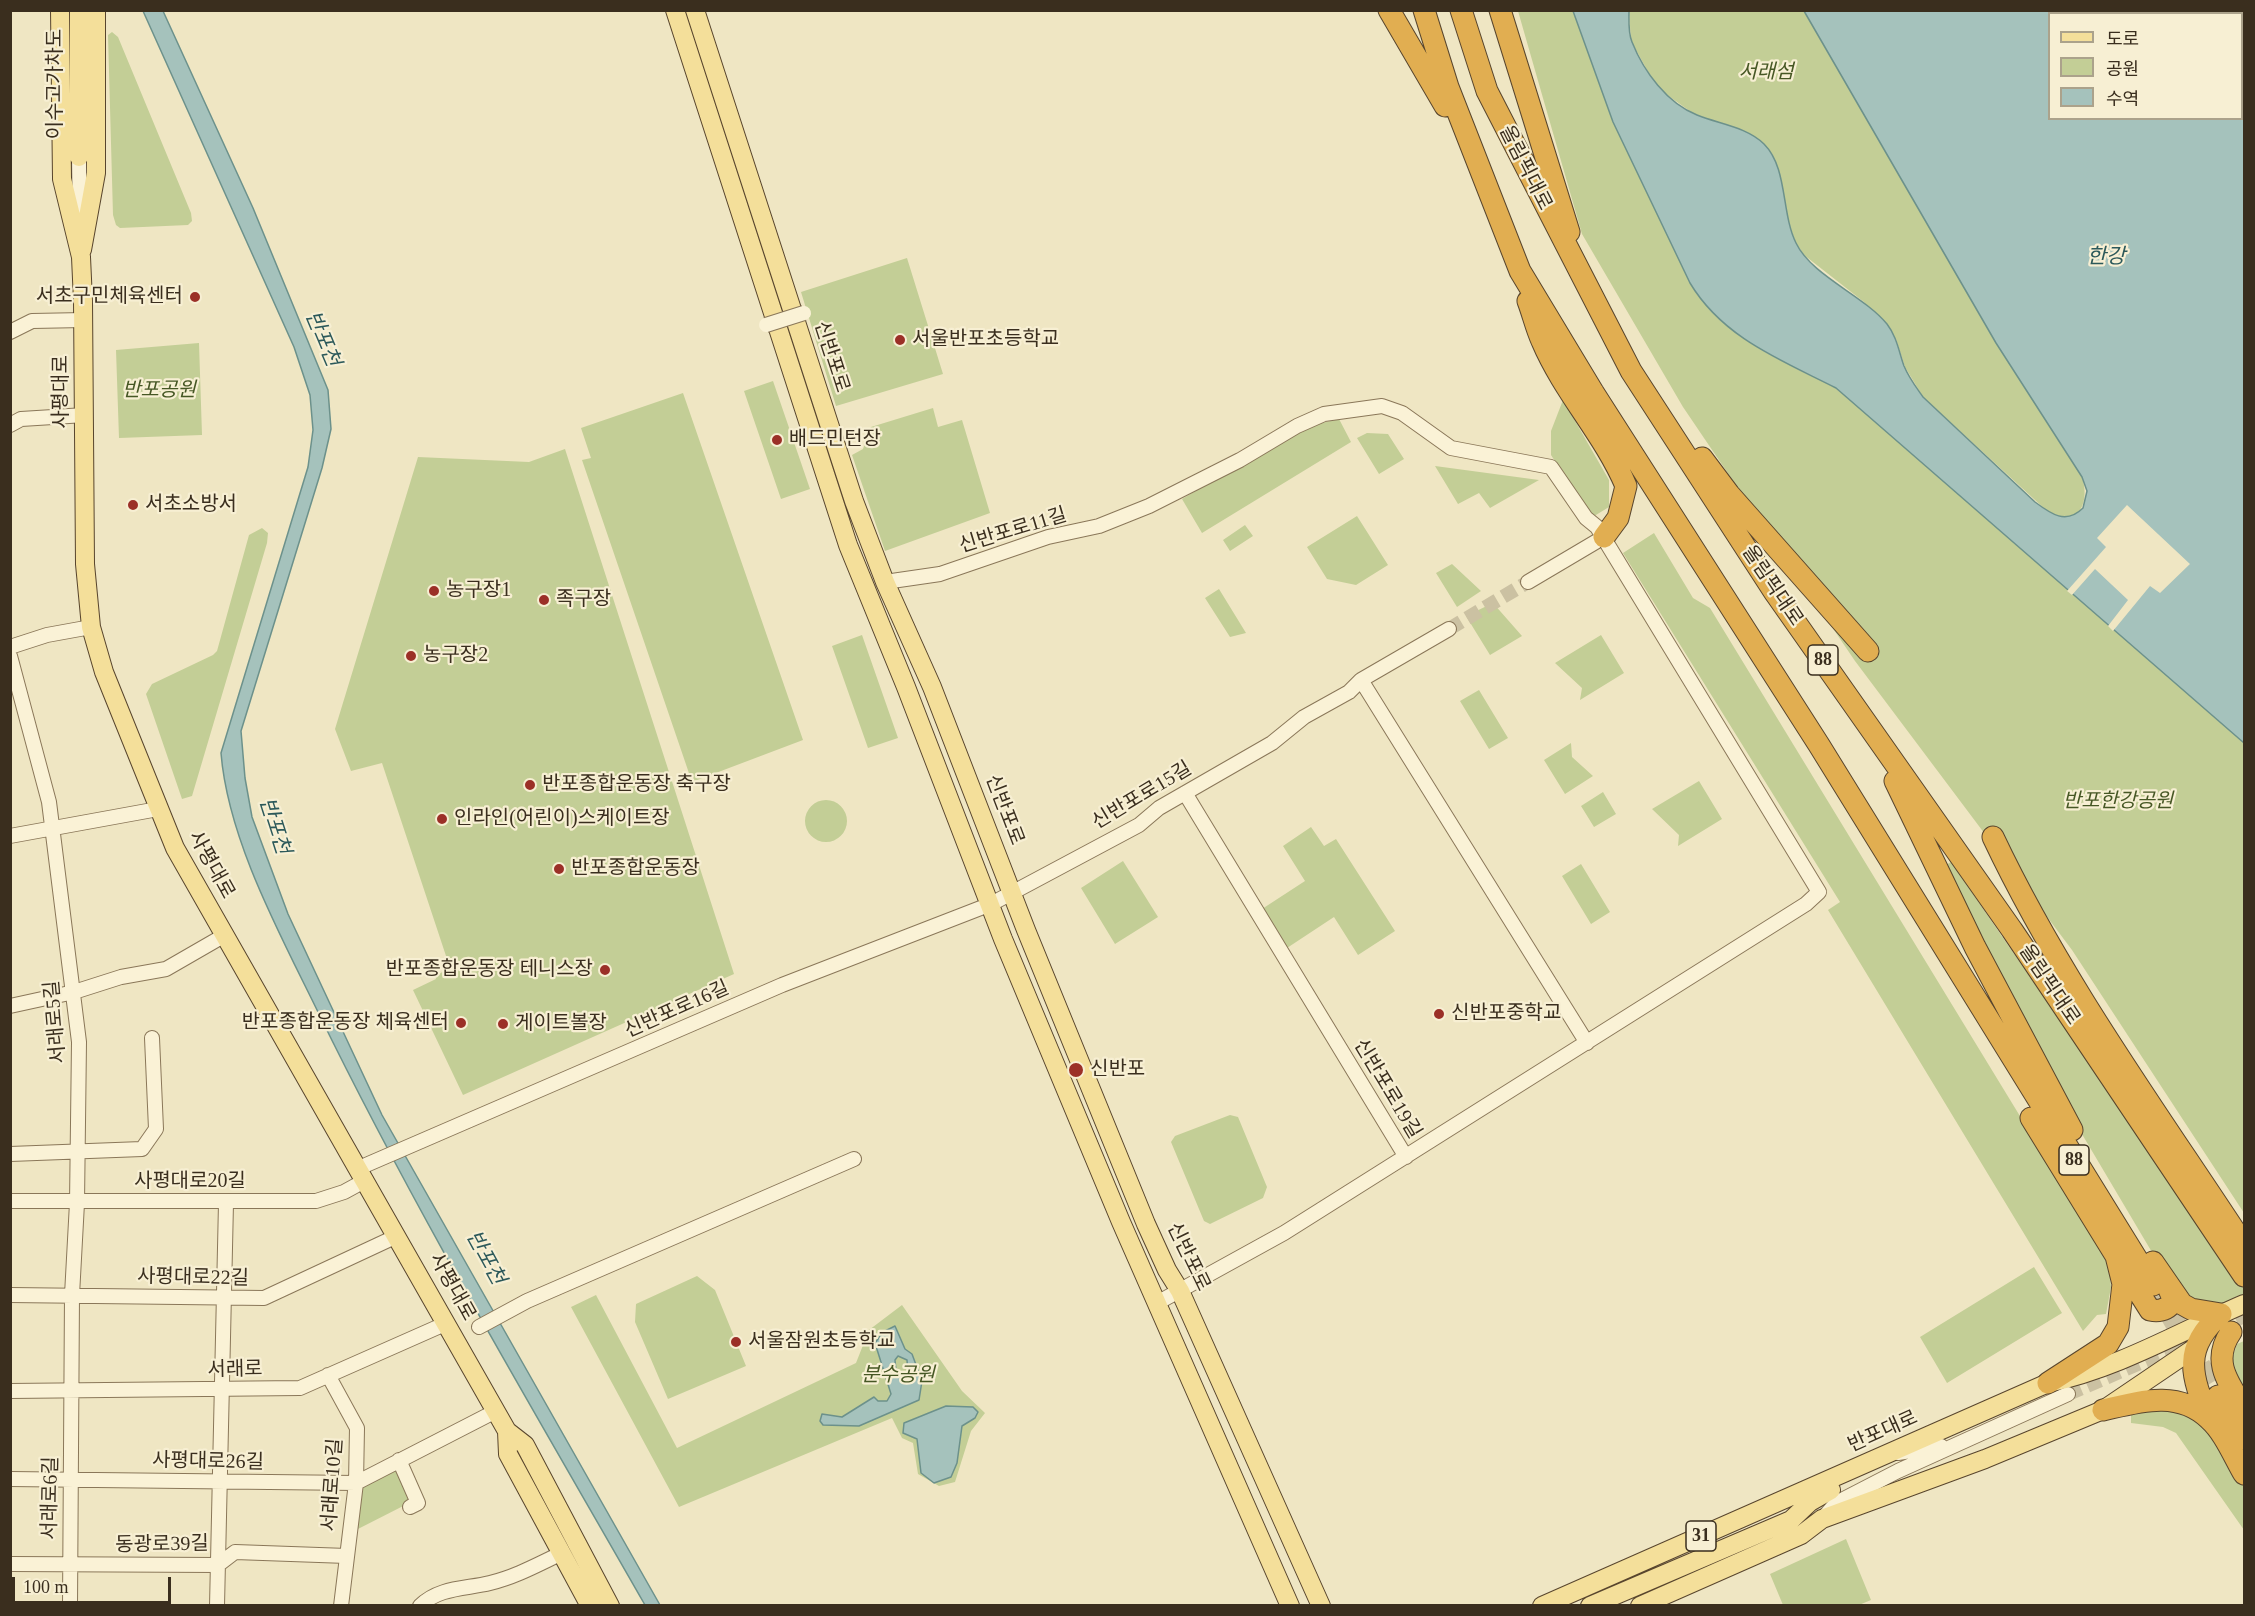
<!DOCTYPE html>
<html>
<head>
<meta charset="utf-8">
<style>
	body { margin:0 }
	#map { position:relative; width:2255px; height:1616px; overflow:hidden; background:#efe6c3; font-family:"Times New Roman","Noto Sans KR",serif }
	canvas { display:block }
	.frame { position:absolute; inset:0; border:12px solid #3a2e1e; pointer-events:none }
	.legend { position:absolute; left:2048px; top:12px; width:195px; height:108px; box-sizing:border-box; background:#f7efd3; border:2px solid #aba28b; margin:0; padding:8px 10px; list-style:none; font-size:18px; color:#3a2e1e }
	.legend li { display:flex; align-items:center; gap:12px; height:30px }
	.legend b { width:30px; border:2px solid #aba28b }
	.scale { position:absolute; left:12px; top:1577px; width:159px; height:27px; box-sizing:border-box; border:3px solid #3a2e1e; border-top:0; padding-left:8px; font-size:18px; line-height:21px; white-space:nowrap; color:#3a2e1e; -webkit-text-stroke:4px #f7efd3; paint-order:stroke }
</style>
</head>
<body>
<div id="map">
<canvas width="2255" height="1616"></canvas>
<div class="frame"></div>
<ul class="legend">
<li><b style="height:8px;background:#f4df9a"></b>도로</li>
<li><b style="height:16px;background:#c3ce96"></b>공원</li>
<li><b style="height:16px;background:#a5c2bc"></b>수역</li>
</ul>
<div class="scale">100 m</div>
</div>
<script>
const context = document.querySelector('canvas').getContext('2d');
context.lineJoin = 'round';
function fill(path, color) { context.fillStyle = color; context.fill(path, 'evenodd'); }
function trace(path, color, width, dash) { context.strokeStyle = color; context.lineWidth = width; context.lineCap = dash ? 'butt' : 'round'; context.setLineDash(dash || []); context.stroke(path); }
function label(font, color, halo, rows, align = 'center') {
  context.font = font + ' "Times New Roman","Noto Sans KR",serif'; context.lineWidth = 4.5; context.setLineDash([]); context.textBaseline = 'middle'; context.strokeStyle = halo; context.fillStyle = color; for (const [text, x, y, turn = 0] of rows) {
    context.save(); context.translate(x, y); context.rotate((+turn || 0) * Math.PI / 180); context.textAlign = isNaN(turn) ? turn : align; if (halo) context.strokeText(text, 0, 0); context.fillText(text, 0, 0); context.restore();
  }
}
const green = new Path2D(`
	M1518,11H1573L1613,122L1690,283C1723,338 1781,360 1836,388L2244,743V1213L2072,950L1855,661L1683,407L1582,234Z
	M1629,11H1804L1996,343L2082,477C2091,505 2076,530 2047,511L1923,397L1905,367L1896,339L1864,302L1804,255L1796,243L1788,221L1773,155L1732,127L1694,114L1663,92L1651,77L1631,41Z
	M112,32L118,37L191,213L192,221L188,225L120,228L116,225L113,215L108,35Z
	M907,258L943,374L836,406L801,292Z
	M199,343L202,435L119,438L116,350Z
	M773,381L810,489L781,499L744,391Z
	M683,393L803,740L692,782L582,460L591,458L581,428Z
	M1563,400L1609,480V507L1591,518L1551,455V431Z
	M933,408L938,427L962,420L990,513L885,551L852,455L863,449L871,427Z
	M1339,419L1351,442L1202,533L1182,499L1304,427Z
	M1367,433L1388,434L1404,459L1379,474L1357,438Z
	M565,449L734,974L463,1095L413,990L436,979L435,976L450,968L382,763L351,771L335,729L418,457L529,462Z
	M1435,466L1539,480L1490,508L1479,493L1458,504Z
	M1357,516L1388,565L1356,585L1327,579L1307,547Z
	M1245,525L1253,536L1230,551L1223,540Z
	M262,528L268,533L267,543L192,796L182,799L146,694L152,684L213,655L217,651L249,535Z
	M1654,533L1693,598L1710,608L2109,1262L2111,1287L2106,1314L2097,1315L2083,1331L1828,910L1840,902L1623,553Z
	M1452,564L1481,591L1457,607L1436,573Z
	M1219,589L1246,633L1230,637L1205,598Z
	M1493,603L1522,636L1490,655L1466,616Z
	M862,635L898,738L868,748L832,646Z
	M1601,635L1624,673L1580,700L1582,688L1555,663Z
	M1479,690L1508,738L1489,749L1460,701Z
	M1571,743L1572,757L1593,776L1565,794L1544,760Z
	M1699,781L1722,819L1678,846L1679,835L1652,809Z
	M1603,792L1616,814L1594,827L1581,806Z
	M805 821a21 21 0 1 1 42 0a21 21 0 1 1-42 0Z
	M1311,827L1324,846L1336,839L1395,931L1358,955L1334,917L1287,948L1262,909L1305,881L1283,846Z
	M1123,861L1158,917L1115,944L1081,888Z
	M1951,862L2244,1289V1296C2210,1312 2200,1307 2172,1286L2041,1065L1946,865Z
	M1581,864L1610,912L1591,924L1562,876Z
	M1230,1115L1238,1117L1267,1187L1263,1198L1210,1224L1204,1221L1171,1142L1175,1136Z
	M2034,1267L2062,1313L1947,1383L1920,1337Z
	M697,1276L715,1290L746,1366L668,1399L635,1322L636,1304Z
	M596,1295L677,1448L856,1363L869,1330L902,1305L962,1391L985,1413L971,1431L955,1482L939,1486L918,1474L913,1443L902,1438L892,1418L679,1507L571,1307Z
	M2244,1341V1395L2231,1361L2237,1344Z
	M2158,1410L2185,1414L2207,1423L2244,1481V1530L2176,1433L2163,1427L2131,1423V1411Z
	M397,1466L413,1501L354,1531L360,1485Z
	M1846,1539L1871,1600L1859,1605H1783L1770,1574Z`);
const water = new Path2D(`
	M143,11H163L253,208L328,390L331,429L322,468L241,731L245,778L252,817L288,914L382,1115L660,1605H645C533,1409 417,1215 318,1012C280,934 228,840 221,753L308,467L313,430L310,395L294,347Z
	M1573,11H1629C1629,21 1628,33 1632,42C1644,72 1667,103 1697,115C1719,124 1747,127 1764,144C1788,168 1781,213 1796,243C1812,276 1863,295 1887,324C1897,337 1899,352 1904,366C1909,378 1916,387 1923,397L2035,502C2051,514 2066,525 2083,508L2087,491L2082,477L1996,343L1804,11H2244V743L1836,388C1781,360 1723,338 1690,283L1613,122ZM2050,14H2242V118H2050Z
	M895,1326L905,1349L912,1354L922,1381L919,1400L859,1426L823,1425L820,1421L822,1414L842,1417L874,1397L878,1401H887L891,1394L875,1343L883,1332ZM898,1356L907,1360L908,1374L905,1376L896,1371L895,1360Z
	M946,1406L973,1407L978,1412L975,1418L962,1426L957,1463L951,1477L934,1483L921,1473L917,1439L903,1433L904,1423Z`);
const pier = new Path2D(`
	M2127,505L2190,564L2160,593L2150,586L2113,631L2108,626L2128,600L2095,569L2072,595L2067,591L2106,547L2097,538Z`);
const minorTunnel = new Path2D(`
	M1449,629L1528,582
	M2217,1329L2244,1316
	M2068,1394L2194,1340`);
const highwayTunnel = new Path2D(`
	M2153,1285L2218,1396`);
const minor = new Path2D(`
	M79,157L80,228
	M10,332L32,321L84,320
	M10,425L21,419L85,415
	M885,582L940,574L1048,537L1099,526L1149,506L1240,460L1297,426L1324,414L1382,406L1402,413L1451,448L1551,467L1586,518L1597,527L1819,892L1806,904L1284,1233L1157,1303
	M1528,582L1604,537
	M10,647L47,635L91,627
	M10,656L49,802L79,1042L77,1203L72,1295L70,1606
	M1361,680L1449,629
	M1185,793L1406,1157
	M10,836L158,809
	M10,1006L74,992L121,977L166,969L225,935
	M10,1154L142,1149L156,1129L152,1038
	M359,1168L782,985L991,904L1139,825L1159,808L1272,743L1304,717L1349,692L1361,680L1587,1043
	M10,1201H316L344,1192L366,1180
	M10,1295L264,1298L397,1236
	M479,1327L527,1301L854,1159
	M328,1375L357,1428L356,1483L341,1606
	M10,1391L300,1388L447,1323
	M1898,1453L1941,1446
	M399,1460L418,1503L410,1507
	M10,1479L356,1483L496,1411
	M1824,1517L1836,1503L1898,1471L2068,1394
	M10,1564L218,1565L235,1552L347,1556
	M217,1606L226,1203
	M420,1606C439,1587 466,1589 490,1583C515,1577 537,1565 560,1554`);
const major = new Path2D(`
	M60,10L62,179L81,257L83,301L85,564L91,627L104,672L175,848L507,1431L525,1445L610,1606
	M675,10L848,545L906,687L1003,939L1121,1222L1290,1606
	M695,10L854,501L885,582L932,687L1026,930L1146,1224L1167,1270L1180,1291L1321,1606
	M79,157V10
	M82,250L96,173V10
	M507,1431L508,1454L590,1606
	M1542,1606L2048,1383C2117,1369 2181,1331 2244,1304
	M1590,1606L1791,1520L1810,1502L1831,1490
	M1640,1606L1801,1535L1822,1519L1985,1459L2103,1410L2196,1347`);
const highway = new Path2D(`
	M1389,10L1445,106
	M1424,10L1448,87L1520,271L1593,392L1819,745L2153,1285
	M1461,10L1487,91L1631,371L1775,593L2012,930L2244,1276
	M1500,10L1569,232
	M1528,301C1533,314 1536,328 1542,341C1564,393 1604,434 1626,486L1618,518L1604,537
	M1702,458L1729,494L1868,651
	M1895,781L1975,947L2072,1130
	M1993,837C2061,981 2157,1112 2244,1245
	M2031,1118L2116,1256L2123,1284L2118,1327L2108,1344L2048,1383
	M2153,1262L2182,1304L2191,1309L2221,1314
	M2124,1269L2150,1310C2160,1312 2168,1309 2174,1301L2168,1287
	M2231,1332C2211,1361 2228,1382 2244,1408
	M2218,1396L2244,1439
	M2103,1410C2138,1402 2178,1389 2209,1419C2224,1432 2234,1457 2244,1474
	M2209,1418C2191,1376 2182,1348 2221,1314`);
const minorBridge = new Path2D(`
	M766,325L804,313`);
const markers = [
	[195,297,6,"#9b3027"],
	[900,340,6,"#9b3027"],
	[777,440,6,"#9b3027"],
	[133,505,6,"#9b3027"],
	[434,591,6,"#9b3027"],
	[544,600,6,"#9b3027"],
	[411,656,6,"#9b3027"],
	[530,785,6,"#9b3027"],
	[442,819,6,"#9b3027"],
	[559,869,6,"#9b3027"],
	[605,970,6,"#9b3027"],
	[1439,1014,6,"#9b3027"],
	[461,1023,6,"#9b3027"],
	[503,1024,6,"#9b3027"],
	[1076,1070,8,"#9b3027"],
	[736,1342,6,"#9b3027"]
];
const shields = [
	[1823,660,30],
	[2074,1160,30],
	[1701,1536,30]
];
const shieldNames = [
	["88",1823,660],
	["88",2074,1160],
	["31",1701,1536]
];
const parkNames = [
	["서래섬",1766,73],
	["반포공원",159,391],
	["반포한강공원",2118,802],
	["분수공원",898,1376]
];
const streetNames = [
	["이수고가차도",56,84,-90],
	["올림픽대로",1525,168,63],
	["신반포로",831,357,72],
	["사평대로",62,392,-90],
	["신반포로11길",1013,531,-17],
	["올림픽대로",1772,586,56],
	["신반포로15길",1142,796,-31],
	["신반포로",1004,810,69],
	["사평대로",211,865,61],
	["올림픽대로",2049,985,56],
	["신반포로16길",677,1010,-24],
	["서래로5길",56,1022,-95],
	["신반포로19길",1387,1089,59],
	["사평대로20길",190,1182],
	["신반포로",1188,1257,64],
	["사평대로22길",193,1278,1],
	["사평대로",452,1287,61],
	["서래로",235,1370,-1],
	["반포대로",1883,1432,-24],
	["사평대로26길",208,1462,1],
	["서래로10길",333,1485,-86],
	["서래로6길",51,1498,-89],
	["동광로39길",162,1545,-1]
];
const poiNames = [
	["서초구민체육센터",183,297,"right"],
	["서울반포초등학교",912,340],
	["배드민턴장",789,440],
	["서초소방서",145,505],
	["농구장1",446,591],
	["족구장",556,600],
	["농구장2",423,656],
	["반포종합운동장 축구장",542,785],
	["인라인(어린이)스케이트장",454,819],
	["반포종합운동장",571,869],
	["반포종합운동장 테니스장",593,970,"right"],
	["신반포중학교",1451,1014],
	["반포종합운동장 체육센터",449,1023,"right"],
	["게이트볼장",515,1024],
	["신반포",1090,1070],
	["서울잠원초등학교",748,1342]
];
const waterNames = [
	["한강",2106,257],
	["반포천",322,339,67],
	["반포천",274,826,72],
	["반포천",485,1258,61]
];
fill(green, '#c3ce96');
fill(water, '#a5c2bc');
trace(water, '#6c918b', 1.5);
fill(pier, '#efe6c3');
trace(minorTunnel, '#cbc1a2', 14, [14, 7]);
trace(highwayTunnel, '#cbc1a2', 21, [21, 10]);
trace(minor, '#8a7759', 16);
trace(major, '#58452d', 20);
trace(highway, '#58452d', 23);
trace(minor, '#faf2d6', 14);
trace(major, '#f4df9a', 18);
trace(highway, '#e1ae51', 21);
trace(minorBridge, '#8a7759', 16, []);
trace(minorBridge, '#faf2d6', 14);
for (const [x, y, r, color] of markers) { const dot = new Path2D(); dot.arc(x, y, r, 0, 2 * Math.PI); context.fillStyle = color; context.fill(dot); trace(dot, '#f7efd3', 2); }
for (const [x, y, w] of shields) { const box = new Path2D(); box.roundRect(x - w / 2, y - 15, w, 30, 4.5); context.fillStyle = '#f7efd3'; context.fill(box); trace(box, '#3a2e1e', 1.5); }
label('bold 18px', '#3a2e1e', null, shieldNames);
label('italic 20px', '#465724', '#f7efd3', parkNames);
label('20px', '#3a2e1e', '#f7efd3', streetNames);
label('20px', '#3a2e1e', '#f7efd3', poiNames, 'left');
label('italic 21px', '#2c595a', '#f7efd3', waterNames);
</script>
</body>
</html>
